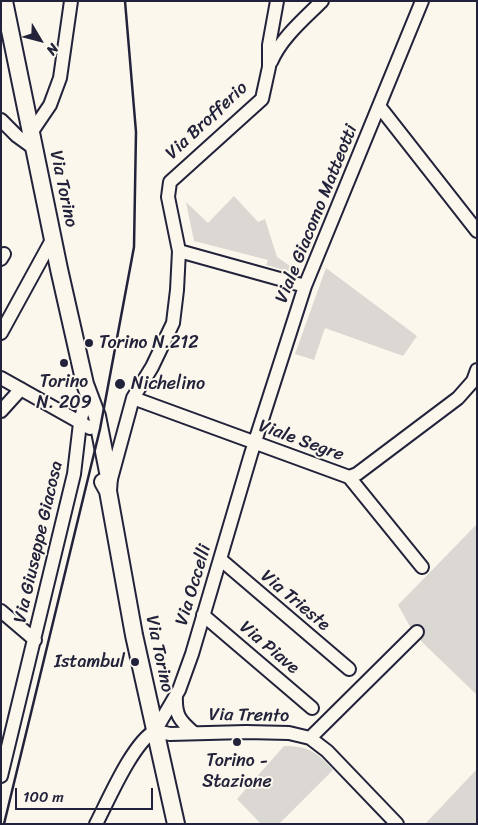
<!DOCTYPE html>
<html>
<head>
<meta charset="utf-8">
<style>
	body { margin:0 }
	#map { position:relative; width:478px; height:825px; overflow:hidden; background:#fbf7ec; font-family:Sriracha,sans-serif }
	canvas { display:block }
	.frame { position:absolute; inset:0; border:2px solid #22223b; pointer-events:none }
	.north { position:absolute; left:15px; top:15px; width:50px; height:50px; -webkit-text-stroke:4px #fbf7ec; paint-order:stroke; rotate:127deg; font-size:14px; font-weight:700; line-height:20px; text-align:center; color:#22223b }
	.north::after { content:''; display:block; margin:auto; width:18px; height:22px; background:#22223b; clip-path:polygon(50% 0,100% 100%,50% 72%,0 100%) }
	.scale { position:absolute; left:15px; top:788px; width:138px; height:22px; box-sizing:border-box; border:2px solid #22223b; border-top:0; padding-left:6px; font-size:15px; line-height:18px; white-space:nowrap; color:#22223b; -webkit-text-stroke:4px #fbf7ec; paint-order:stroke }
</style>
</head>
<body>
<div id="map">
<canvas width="478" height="825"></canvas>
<div class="frame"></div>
<div class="north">N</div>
<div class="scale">100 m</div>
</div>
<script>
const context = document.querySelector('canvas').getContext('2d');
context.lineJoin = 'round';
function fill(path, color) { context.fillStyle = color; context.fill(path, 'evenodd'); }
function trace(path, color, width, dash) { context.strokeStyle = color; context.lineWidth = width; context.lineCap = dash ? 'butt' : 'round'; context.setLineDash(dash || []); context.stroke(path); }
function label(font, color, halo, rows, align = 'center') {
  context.font = font + ' Sriracha,sans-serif'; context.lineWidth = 4; context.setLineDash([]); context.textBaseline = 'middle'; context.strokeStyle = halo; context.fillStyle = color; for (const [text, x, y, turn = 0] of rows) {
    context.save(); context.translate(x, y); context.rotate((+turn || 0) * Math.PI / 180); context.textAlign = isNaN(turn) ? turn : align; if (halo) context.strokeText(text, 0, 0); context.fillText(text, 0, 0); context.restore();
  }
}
const green = new Path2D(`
	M234,196L258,222L265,219L277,257L303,275L266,265L268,260L194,241L186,202L208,223Z
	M326,268L417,336L403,356L325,328L314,360L295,354Z
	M477,524V695L423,643L412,630L398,605Z
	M284,746C309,746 317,752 333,770L279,824H261L237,799Z
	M477,769V824H425Z`);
const minor = new Path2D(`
	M271,62C281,38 304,19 322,1
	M379,106L477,231
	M1,120L17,136L35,149
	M31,133L50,105L60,78L71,1
	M179,251L305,286
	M1,259L4,254
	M1,333L53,238
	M1,378L90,428
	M133,398L349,477L422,567
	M1,411L21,389
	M349,477L357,474L458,398L473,381L477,370
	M111,479L133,398L152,367L173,323L177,290L179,251L168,197L170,182L262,99L269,67V45L277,1
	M220,559L349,669
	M1,611L35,640
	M203,615L312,708
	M176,695C175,715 179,720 194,733
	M155,731L179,690L192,654L251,454L305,286L422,1
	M155,731L170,734L246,732L289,733L310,738L327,751L397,824
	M310,738L417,632
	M1,776L74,474L80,423L85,402
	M96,824C108,801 133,742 155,731`);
const major = new Path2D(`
	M4,1L59,269L85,384L97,416L109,477L108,491
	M103,482L108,491L134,635L176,824`);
const rail = new Path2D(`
	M4,824L100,429L134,247L136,132L125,1`);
const markers = [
	[89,343,5,"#22223b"],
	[64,363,5,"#22223b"],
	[120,384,6,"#22223b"],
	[135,662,5,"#22223b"],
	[237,742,5,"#22223b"]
];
const streetNames = [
	["Via Brofferio",207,121,-43],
	["Via Torino",63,189,78],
	["Viale Giacomo Matteotti",317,214,-68],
	["Viale Segre",301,441,20],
	["Via Giuseppe Giacosa",39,542,-77],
	["Via Occelli",194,585,-73],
	["Via Trieste",295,601,40],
	["Via Piave",269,648,40],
	["Via Torino",159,654,78],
	["Via Trento",249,716,1]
];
const poiNames = [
	["Torino N.212",99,343],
	["Torino",64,382,"center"],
	["N. 209",64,403,"center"],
	["Nichelino",131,384],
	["Istambul",125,662,"right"],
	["Torino -",237,761,"center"],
	["Stazione",237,782,"center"]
];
fill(green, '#dbd8d3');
trace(minor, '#22223b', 16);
trace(major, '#22223b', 20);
trace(minor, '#fbf7ec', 12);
trace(major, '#fbf7ec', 16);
trace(rail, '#22223b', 2.5);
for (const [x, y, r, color] of markers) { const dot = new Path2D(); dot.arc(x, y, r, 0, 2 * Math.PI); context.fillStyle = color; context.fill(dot); trace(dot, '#fbf7ec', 2); }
label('18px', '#22223b', '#fbf7ec', streetNames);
label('18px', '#22223b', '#fbf7ec', poiNames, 'left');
</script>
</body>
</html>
